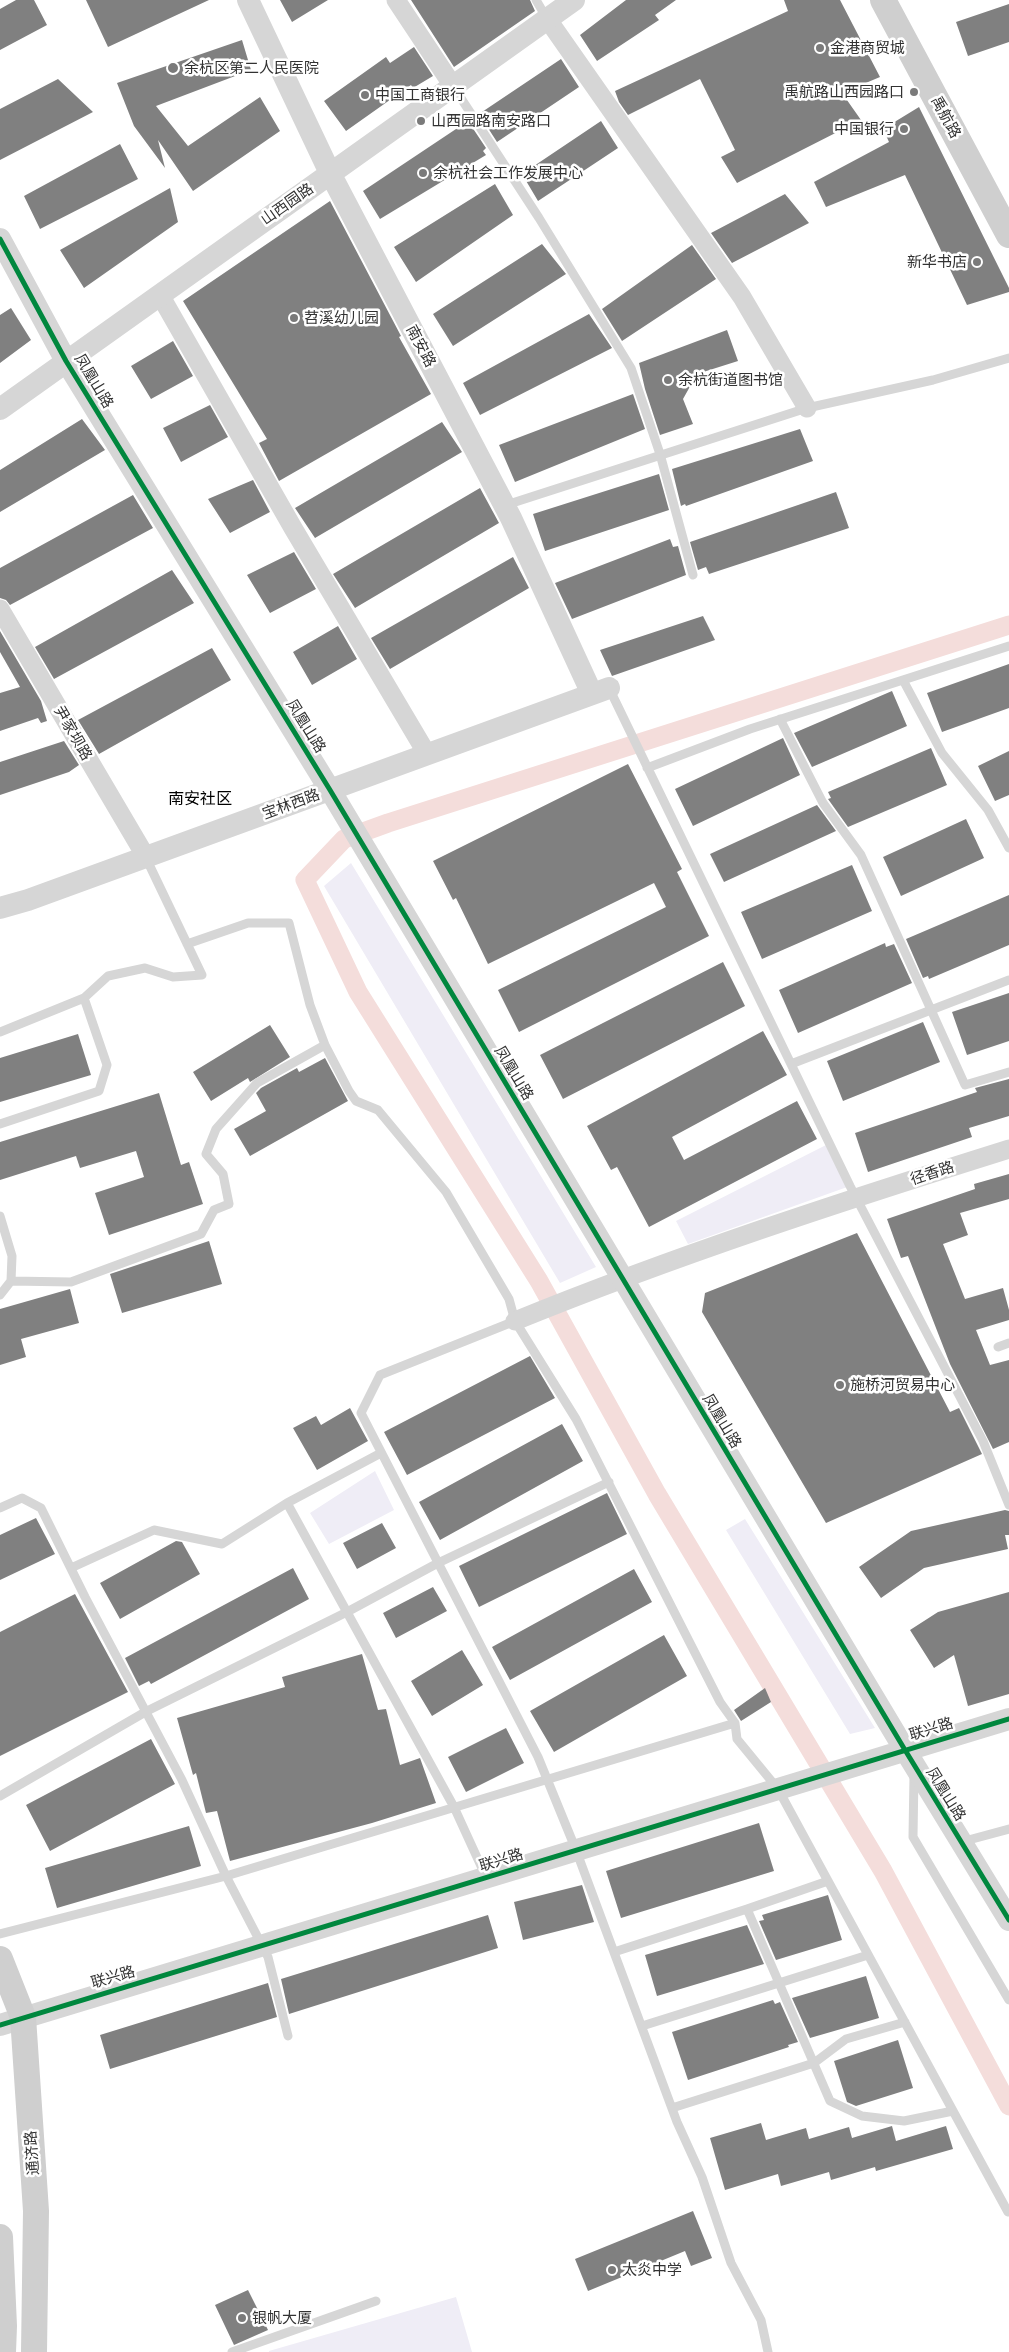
<!DOCTYPE html>
<html>
<head>
<meta charset="utf-8">
<style>
	body { margin:0 }
	canvas { display:block; background:#fff }
</style>
</head>
<body>
<canvas width="1009" height="2352"></canvas>
<script>
const context = document.querySelector('canvas').getContext('2d');
context.lineJoin = 'round';
function fill(path, color) { context.fillStyle = color; context.fill(path, 'evenodd'); }
function trace(path, color, width, dash) { context.strokeStyle = color; context.lineWidth = width; context.lineCap = dash ? 'butt' : 'round'; context.setLineDash(dash || []); context.stroke(path); }
function label(font, color, halo, rows, align = 'center') {
  context.font = font + ' Ubuntu,"Noto Sans SC",sans-serif'; context.lineWidth = 5; context.setLineDash([]); context.textBaseline = 'middle'; context.strokeStyle = halo; context.fillStyle = color; for (const [text, x, y, turn = 0] of rows) {
    context.save(); context.translate(x, y); context.rotate((+turn || 0) * Math.PI / 180); context.textAlign = isNaN(turn) ? turn : align; if (halo) context.strokeText(text, 0, 0); context.fillText(text, 0, 0); context.restore();
  }
}
const green = new Path2D(`
	M351,863L596,1267L560,1283L324,886Z
	M830,1143L850,1186L688,1244L676,1221Z
	M375,1471L394,1510L329,1544L310,1513Z
	M745,1519L875,1728L850,1734L726,1530Z
	M456,2297L472,2352H269V2351Z`);
const canal = new Path2D(`
	M1009,625L388,823L344,839L305,880L358,992L539,1281L657,1494L883,1871L1009,2106`);
const building = new Path2D(`
	M16,0H34L47,25L0,50V9Z
	M86,0H209L108,47Z
	M280,0H328L292,22Z
	M411,0H530L535,11L454,67Z
	M626,0H676L655,15L659,20L597,61L580,35Z
	M784,0H840L880,77L842,93L861,120L737,183L721,157L735,150L700,79L628,115L619,102L615,91L788,11Z
	M1009,4V42L968,56L956,22Z
	M242,40L251,70L156,106L188,146L260,97L280,131L193,191L158,140L165,168L134,126L117,83Z
	M414,47L433,76L413,88L411,85L346,131L324,101L386,57L390,63Z
	M561,59L579,87L497,142L479,114Z
	M58,79L93,112L0,160V109Z
	M919,107L1009,288V292L967,305L905,175L826,207L814,182L889,142L883,129Z
	M468,121L486,148L483,151L486,155L380,219L363,191Z
	M601,121L618,148L538,201L522,174Z
	M120,144L138,179L40,229L24,196Z
	M495,184L513,215L416,282L394,247Z
	M170,188L178,222L84,288L60,250Z
	M785,194L809,223L732,263L711,233Z
	M330,201L401,336L399,337L431,394L279,481L259,443L267,439L183,301Z
	M542,244L566,274L453,346L433,314Z
	M692,245L716,279L622,341L602,309Z
	M11,308L31,340L0,363V315Z
	M589,314L612,348L480,415L463,383Z
	M727,330L738,361L697,374L683,399L693,424L660,435L645,389L639,363Z
	M173,341L193,376L151,399L131,366Z
	M633,394L645,429L515,482L499,445Z
	M210,405L228,437L181,462L163,428Z
	M82,419L105,450L0,512V470Z
	M442,422L462,452L315,538L295,508Z
	M800,429L813,461L686,506L685,504L681,506L672,469Z
	M659,474L669,510L545,551L533,514Z
	M253,480L270,512L230,533L208,499Z
	M480,488L499,523L355,608L333,574Z
	M836,492L849,528L709,574L706,567L698,570L690,542Z
	M133,495L153,528L10,605L6,600L0,598V568Z
	M670,539L673,547L678,546L686,575L572,619L555,583Z
	M294,552L316,589L270,613L247,575Z
	M513,557L529,588L390,669L371,638Z
	M172,570L194,603L54,679L35,647Z
	M703,616L715,640L612,676L600,650Z
	M338,626L357,659L312,685L293,652Z
	M0,631L41,701L47,721L41,723L38,718L0,731V693L20,687L0,652Z
	M212,648L231,680L99,754L78,720Z
	M1009,664V708L942,732L927,693Z
	M892,691L907,726L812,767L794,733Z
	M783,738L800,775L693,826L675,789Z
	M64,741L79,765L69,772L0,795V762Z
	M931,748L947,785L848,827L828,799L831,798L828,792Z
	M1009,751V795L995,801L978,766Z
	M628,764L682,869L677,872L709,936L519,1032L498,990L666,907L654,883L488,964L456,898L453,900L433,861Z
	M817,805L836,831L724,882L710,854Z
	M966,819L984,858L901,896L883,857Z
	M852,865L872,911L762,959L741,912Z
	M1009,895V945L929,979L928,976L923,978L906,939Z
	M885,943L886,947L894,944L912,983L798,1033L779,990Z
	M723,962L745,1006L563,1099L540,1055Z
	M1009,993V1041L967,1055L952,1012Z
	M923,1022L940,1062L843,1101L827,1061Z
	M270,1025L290,1057L250,1082L248,1078L211,1101L193,1072Z
	M763,1031L787,1075L672,1137L684,1160L797,1101L817,1139L649,1227L617,1167L611,1170L587,1126Z
	M78,1034L91,1075L0,1102V1058Z
	M325,1058L348,1101L250,1156L234,1129L266,1111L256,1093L261,1088L297,1068L299,1072Z
	M1009,1079V1116L969,1128L972,1137L868,1172L855,1133L977,1092L975,1088Z
	M159,1093L181,1165L189,1162L203,1204L109,1235L95,1193L144,1177L136,1151L80,1168L76,1156L0,1180V1142Z
	M1009,1174V1199L960,1213L968,1235L943,1244L965,1299L1003,1288L1009,1310V1320L976,1330L990,1365L1009,1360V1442L993,1449L950,1364L908,1256L901,1258L887,1219L975,1189L974,1184Z
	M857,1233L950,1412L959,1408L982,1454L826,1523L702,1312L705,1293Z
	M209,1241L222,1284L122,1313L110,1274Z
	M70,1289L79,1323L21,1339L26,1357L0,1365V1309Z
	M530,1356L555,1398L407,1475L384,1432Z
	M350,1408L368,1441L317,1470L293,1428L316,1416L321,1425Z
	M562,1424L583,1461L440,1540L419,1502Z
	M607,1493L627,1534L479,1607L459,1566Z
	M1005,1510L1009,1511V1535H1005L1008,1549L924,1568L881,1598L859,1567L911,1531Z
	M36,1518L55,1554L0,1580V1535Z
	M382,1523L396,1548L357,1569L343,1543Z
	M176,1541L182,1542L200,1574L120,1619L100,1583Z
	M293,1568L309,1599L151,1684L149,1681L139,1686L125,1658Z
	M634,1569L652,1602L510,1680L492,1647Z
	M433,1587L447,1611L396,1638L383,1613Z
	M1009,1592V1694L968,1706L954,1655L934,1668L910,1630L938,1612Z
	M75,1594L128,1692L0,1756V1632Z
	M664,1635L687,1676L554,1752L530,1711Z
	M462,1650L483,1685L432,1716L411,1681Z
	M362,1654L378,1710L386,1709L400,1765L420,1758L436,1803L372,1823L230,1861L217,1811L206,1813L196,1773L193,1775L177,1718L285,1687L282,1677Z
	M765,1688L771,1702L741,1721L734,1710Z
	M506,1728L524,1763L466,1792L448,1757Z
	M151,1739L175,1784L50,1851L26,1805Z
	M759,1823L774,1871L621,1918L606,1871Z
	M189,1826L201,1866L57,1908L45,1868Z
	M582,1885L594,1922L523,1940L514,1902Z
	M828,1895L842,1940L776,1960L759,1921L764,1920L762,1915Z
	M488,1915L498,1948L289,2014L281,1979Z
	M747,1925L764,1964L657,1996L645,1955Z
	M866,1976L879,2018L810,2038L792,1998Z
	M268,1983L277,2017L110,2069L100,2035Z
	M773,2000L775,2004L780,2002L798,2042L788,2045L789,2047L688,2080L672,2032Z
	M898,2040L913,2088L856,2106L847,2102L834,2061Z
	M761,2123L766,2140L806,2128L809,2139L849,2127L852,2138L892,2126L896,2141L946,2126L953,2149L876,2171L875,2167L831,2180L829,2172L781,2186L778,2174L725,2190L710,2138Z
	M693,2211L712,2258L691,2266L685,2251L588,2291L575,2259Z
	M248,2290L268,2330L234,2345L215,2305Z`);
const service = new Path2D(`
	M536,0L546,17
	M453,86L539,218L631,368L660,454L693,575
	M506,505L807,408L933,380L1009,358
	M903,680L942,753L988,810L1009,848
	M609,688L850,1186L983,1441L1009,1505
	M780,719L823,803L861,855L965,1085L1009,1072
	M647,768L750,729L1009,646
	M187,944L248,923H289L310,1005L325,1045L349,1091L356,1101L378,1110L446,1192L509,1299L515,1321L576,1419L720,1702L735,1723L737,1739L778,1789L1008,2212
	M0,1032L84,998
	M791,1064L1009,980
	M0,1124L99,1091L107,1065L84,998L108,976L145,968L173,977L202,975L146,858
	M0,1216L12,1256L11,1281L0,1295
	M11,1281L71,1282L201,1234L214,1210L229,1204L223,1174L206,1154L216,1129L257,1083L325,1045
	M515,1321L380,1375L361,1413L538,1757L576,1850L677,2122L702,2177L731,2263L761,2320L768,2352
	M998,1347L1009,1343
	M381,1453L287,1503L454,1807L486,1877
	M0,1508L22,1498L41,1508L85,1597L182,1780L226,1876L268,1957L288,2036
	M71,1568L154,1530L222,1544L287,1503
	M914,1774L913,1837L1009,2000
	M0,1796L147,1711L347,1612L438,1563L609,1482
	M961,1842L1009,1829
	M828,1881L747,1909L830,2101L862,2116L904,2121L953,2111
	M0,1934L226,1876L735,1723
	M614,1952L747,1909
	M642,2026L868,1955
	M672,2108L814,2063L846,2039L905,2022
	M232,2352L376,2301`);
const minor = new Path2D(`
	M396,0L453,86
	M546,17L742,297L807,408
	M160,295L293,528L427,754
	M0,609L146,857
	M515,1321C677,1255 843,1201 1009,1149`);
const tertiary = new Path2D(`
	M248,0L330,173L511,518L592,694
	M0,239L66,361L330,790L905,1750L1009,1920
	M0,409L574,0
	M0,908L28,900L609,688
	M0,2025L1009,1719`);
const secondary = new Path2D(`
	M883,0L1009,235
	M0,1959L23,2017L36,2211L34,2352
	M0,2237L4,2326L3,2352`);
const cycleway = new Path2D(`
	M0,239L66,361L330,790L905,1750L1009,1920
	M0,2025L1009,1719`);
const markers = [
	[820,48,5,"#7a7a7a"],
	[173,68,6,"#7a7a7a"],
	[914,92,5,"#7a7a7a"],
	[365,95,5,"#7a7a7a"],
	[421,121,5,"#7a7a7a"],
	[904,129,5,"#7a7a7a"],
	[423,173,5,"#7a7a7a"],
	[977,262,5,"#7a7a7a"],
	[294,318,5,"#7a7a7a"],
	[668,380,5,"#7a7a7a"],
	[840,1385,5,"#7a7a7a"],
	[612,2270,5,"#7a7a7a"],
	[242,2318,5,"#7a7a7a"]
];
const poiNames = [
	["金港商贸城",830,48],
	["余杭区第二人民医院",184,68],
	["禹航路山西园路口",904,92,"right"],
	["中国工商银行",375,95],
	["山西园路南安路口",431,121],
	["中国银行",894,129,"right"],
	["余杭社会工作发展中心",433,173],
	["新华书店",967,262,"right"],
	["苕溪幼儿园",304,318],
	["余杭街道图书馆",678,380],
	["施桥河贸易中心",850,1385],
	["太炎中学",622,2270],
	["银帆大厦",252,2318]
];
const streetNames = [
	["禹航路",946,117,62],
	["山西园路",287,204,-35],
	["南安路",421,346,62],
	["凤凰山路",94,381,59],
	["凤凰山路",306,726,58],
	["尹家坝路",73,733,60],
	["宝林西路",291,804,-20],
	["凤凰山路",514,1073,59],
	["径香路",932,1173,-18],
	["凤凰山路",722,1421,59],
	["联兴路",931,1729,-17],
	["凤凰山路",946,1794,58],
	["联兴路",501,1860,-17],
	["联兴路",113,1977,-16],
	["通济路",32,2153,-94]
];
const neighbourhoodNames = [
	["南安社区",200,799]
];
fill(green, '#efedf6');
trace(canal, '#f4dddb', 19);
fill(building, '#808080');
trace(service, '#d6d6d6', 9);
trace(minor, '#d6d6d6', 19);
trace(tertiary, '#d6d6d6', 22);
trace(secondary, '#cfcfcf', 26);
trace(cycleway, '#00873e', 5);
for (const [x, y, r, color] of markers) { const dot = new Path2D(); dot.arc(x, y, r, 0, 2 * Math.PI); context.fillStyle = color; context.fill(dot); trace(dot, '#fff', 2); }
label('15px', '#323232', '#fff', poiNames, 'left');
label('15px', '#323232', '#fff', streetNames);
label('16px', '#000', '#fff', neighbourhoodNames);
</script>
</body>
</html>
